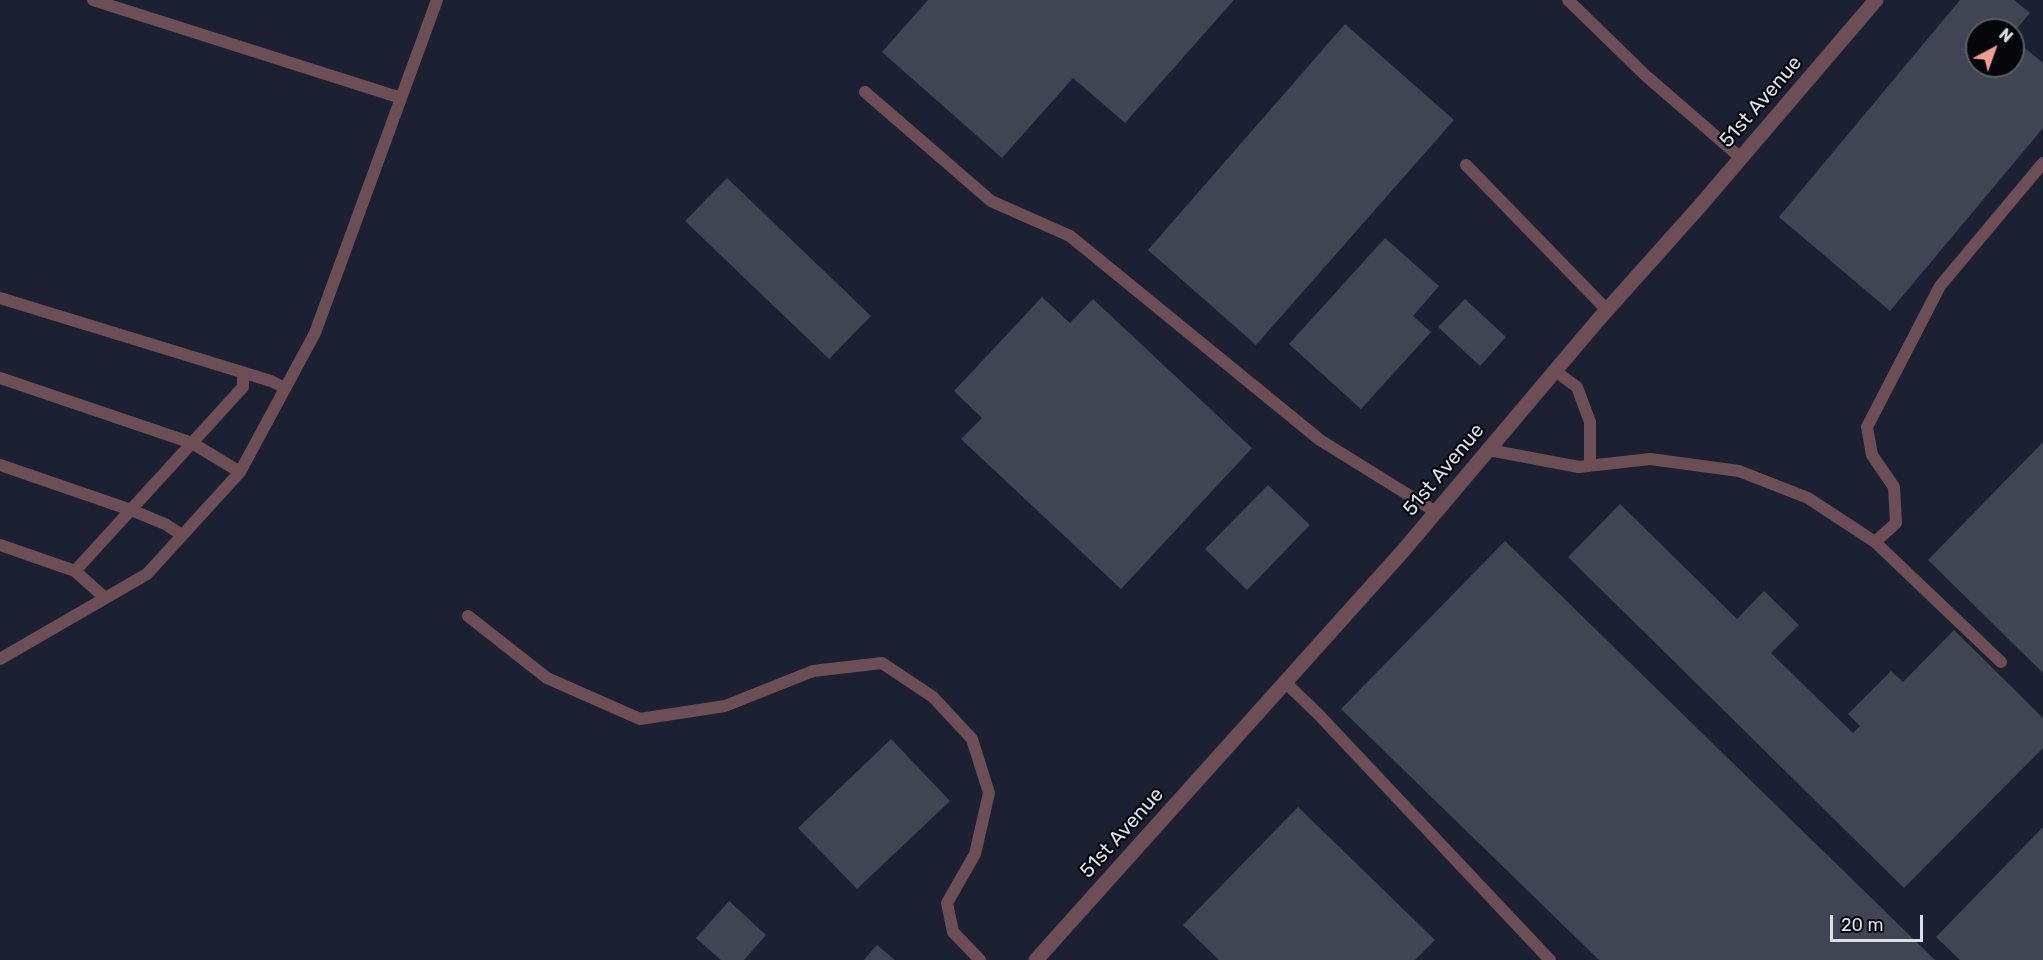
<!DOCTYPE html>
<html>
<head>
<meta charset="utf-8">
<style>
	body { margin:0 }
	#map { position:relative; width:2043px; height:960px; overflow:hidden; background:#161a26; font-family:Rubik,sans-serif }
	canvas { display:block }
	.north { position:absolute; left:1965px; top:18px; width:60px; height:60px; box-sizing:border-box; background:#04060a; border:2px solid #5a5d63; border-radius:50%; rotate:41deg; font-size:16px; font-weight:700; line-height:24px; text-align:center; color:#dce0e8 }
	.north::after { content:''; display:block; margin:auto; width:21px; height:27px; background:#f59c94; clip-path:polygon(50% 0,100% 100%,50% 72%,0 100%) }
	.scale { position:absolute; left:1830px; top:915px; width:93px; height:27px; box-sizing:border-box; border:3px solid #dce0e8; border-top:0; padding-left:8px; font-size:18px; line-height:21px; white-space:nowrap; color:#dce0e8; -webkit-text-stroke:4px #04060a; paint-order:stroke }
</style>
</head>
<body>
<div id="map">
<canvas width="2043" height="960"></canvas>
<div class="north">N</div>
<div class="scale">20 m</div>
</div>
<script>
const context = document.querySelector('canvas').getContext('2d');
context.lineJoin = 'round';
function fill(path, color) { context.fillStyle = color; context.fill(path, 'evenodd'); }
function trace(path, color, width, dash) { context.strokeStyle = color; context.lineWidth = width; context.lineCap = dash ? 'butt' : 'round'; context.setLineDash(dash || []); context.stroke(path); }
function label(font, color, halo, rows, align = 'center') {
  context.font = font + ' Rubik,sans-serif'; context.lineWidth = 4.5; context.setLineDash([]); context.textBaseline = 'middle'; context.strokeStyle = halo; context.fillStyle = color; for (const [text, x, y, turn = 0] of rows) {
    context.save(); context.translate(x, y); context.rotate((+turn || 0) * Math.PI / 180); context.textAlign = isNaN(turn) ? turn : align; if (halo) context.strokeText(text, 0, 0); context.fillText(text, 0, 0); context.restore();
  }
}
const built = new Path2D(`
	M0,0H2043V960H0ZM1977,30H2013V66H1977Z`);
const building = new Path2D(`
	M928,0H1234L1125,123L1073,78L1002,158L882,52Z
	M1960,0H2014L2030,13L2013,33V30H1977V66H2013V38L2043,63V128L1890,311L1779,217Z
	M1345,24L1454,120L1256,345L1148,250Z
	M727,178L871,316L829,359L685,221Z
	M1385,238L1439,286L1413,316L1431,332L1361,409L1289,344Z
	M1042,297L1070,323L1093,299L1252,448L1121,589L961,439L982,418L954,391Z
	M1465,299L1506,337L1480,366L1438,327Z
	M2043,442V673L1928,560Z
	M1268,485L1310,525L1247,590L1205,549Z
	M1620,504L1737,619L1764,591L1799,625L1771,653L1853,733L1860,726L1848,714L1891,671L1903,682L1954,630L2043,718V748L1904,888L1568,557Z
	M1505,541L1935,960H1599L1341,709Z
	M891,739L950,801L857,889L798,828Z
	M1298,807L1435,940L1415,960H1219L1183,925Z
	M2043,827V960H1960L1936,937Z
	M729,901L766,935L744,960H721L696,938Z
	M877,945L895,960H864Z`);
const lane = new Path2D(`
	M93,0L401,98
	M1568,0L1645,75L1741,158
	M865,92L991,201L1070,236L1320,440L1436,512
	M1466,165L1607,310
	M0,298L271,381L285,388
	M1555,371L1577,387L1590,422V466
	M0,378L192,443L240,472
	M1489,450L1579,467L1650,459L1739,471L1808,498L1875,542L1896,523L1894,487L1872,455L1867,427L1940,286L2043,163
	M0,465L131,510L165,524L182,535
	M1875,542L2001,662
	M0,545L75,571L243,387V373
	M75,571L105,598
	M468,616L547,678L640,719L725,706L813,671L882,663L933,697L972,739L989,793L975,854L947,903L953,932L980,960
	M0,659L147,574L240,472L315,333L437,0
	M1285,682L1319,715L1550,960`);
const street = new Path2D(`
	M1036,960L1403,551L1598,320L1699,207L1876,0`);
const streetNames = [
	["51st Avenue",1761,102,-49],
	["51st Avenue",1444,470,-50],
	["51st Avenue",1122,833,-48]
];
fill(built, '#1b2133');
fill(building, '#404553');
trace(lane, '#6d4e54', 12);
trace(street, '#6d4e54', 15);
label('20px', '#dce0e8', '#04060a', streetNames);
</script>
</body>
</html>
